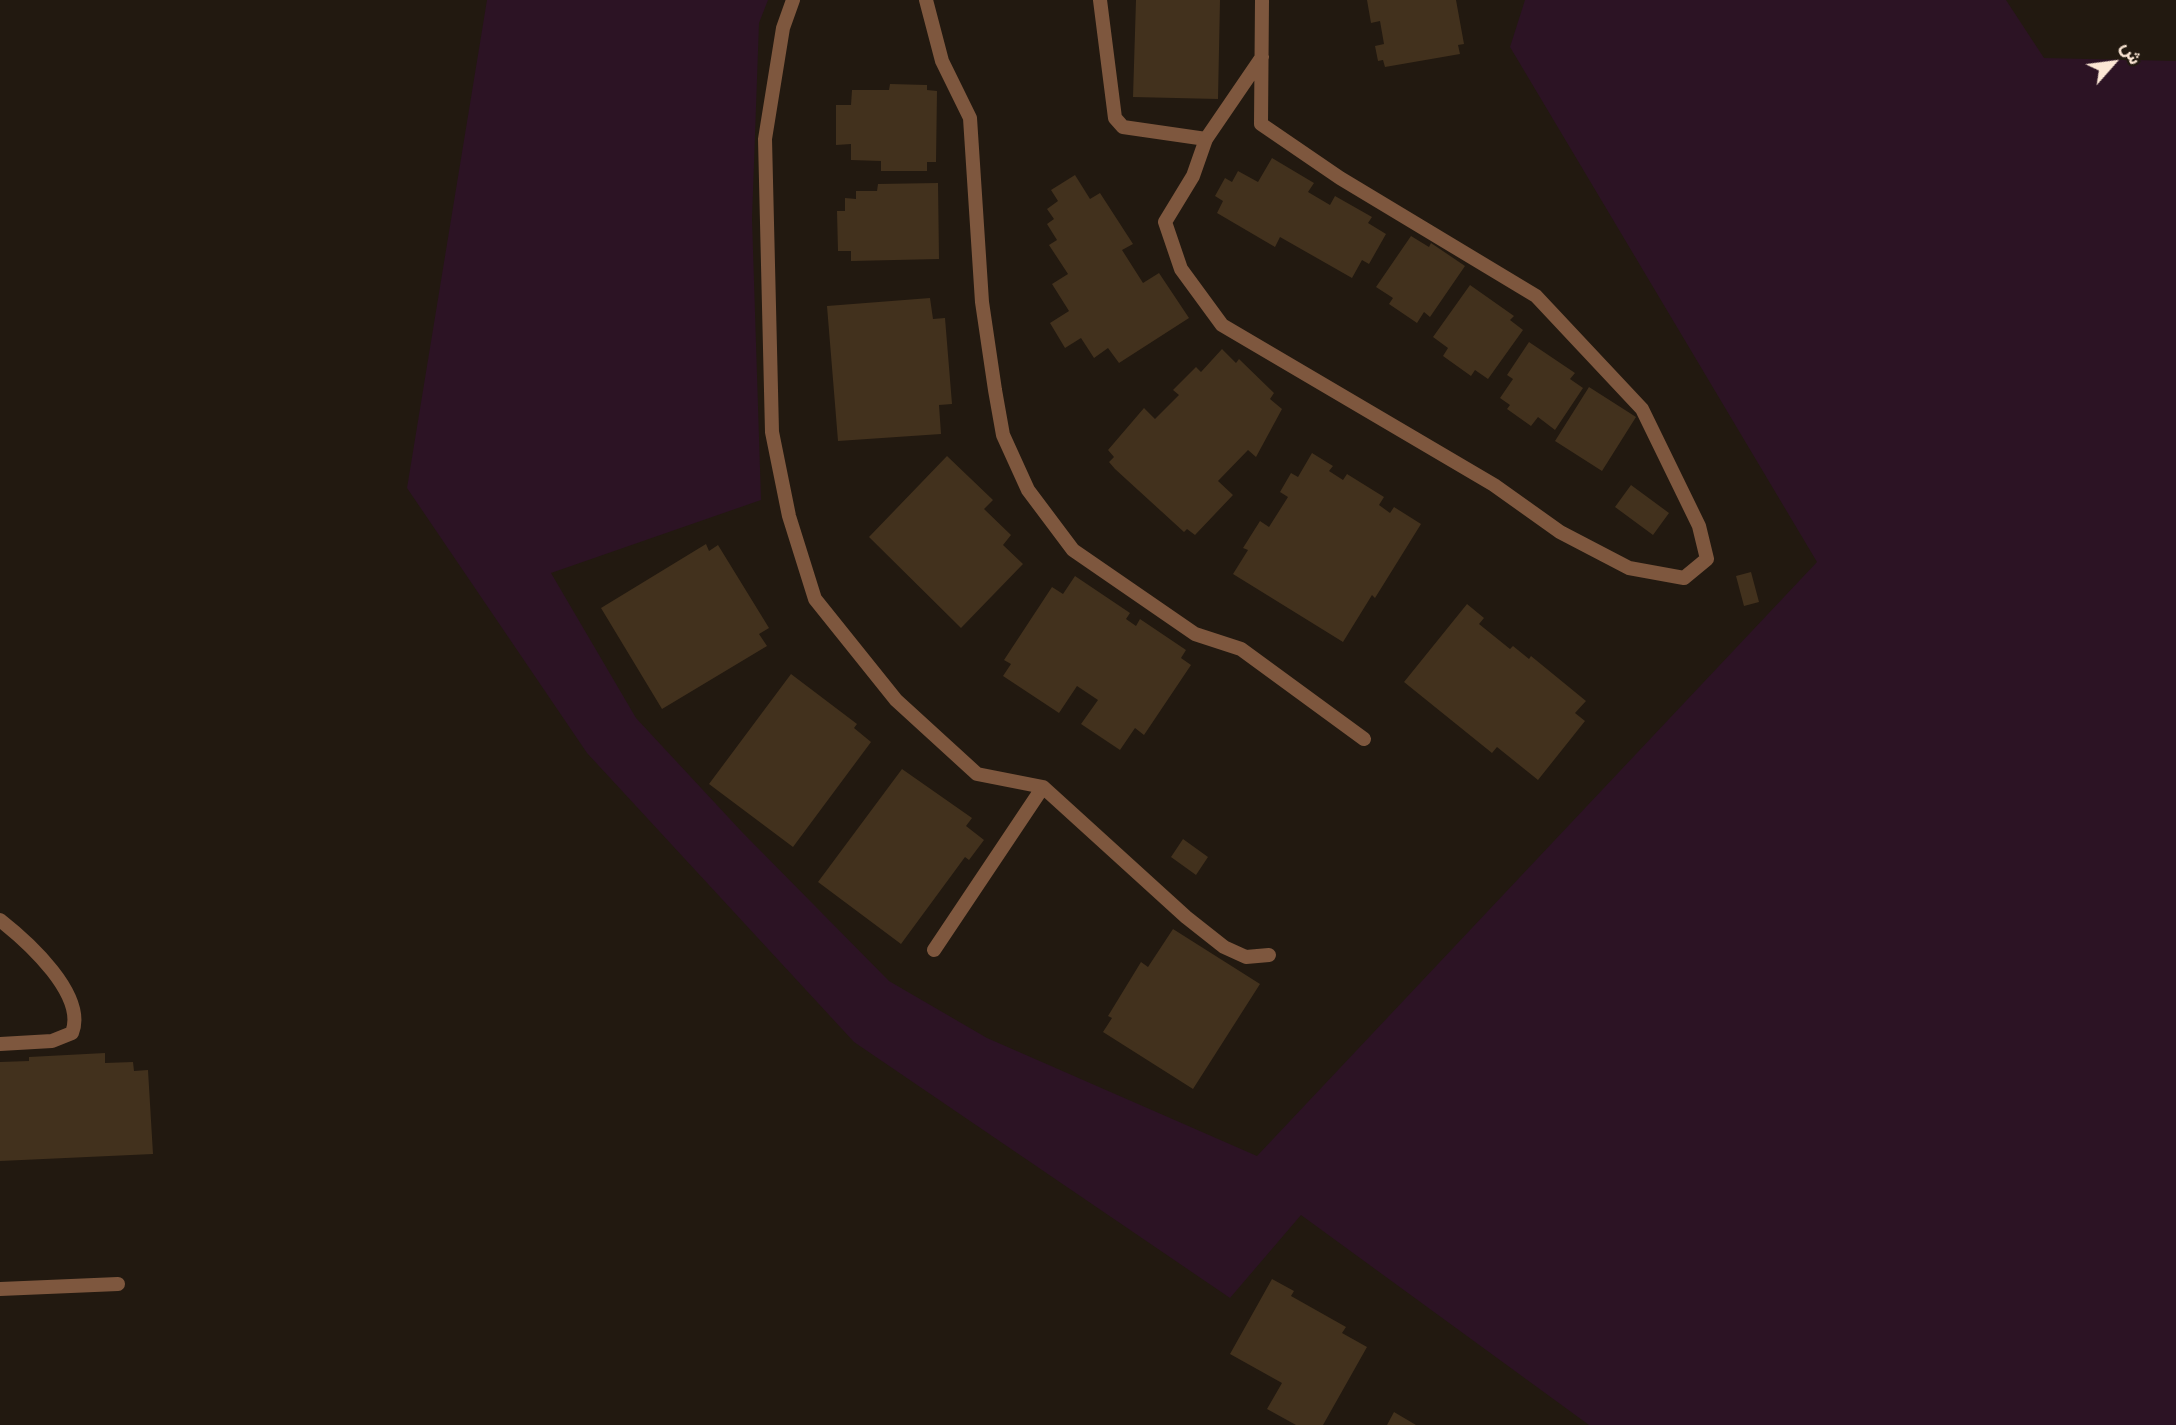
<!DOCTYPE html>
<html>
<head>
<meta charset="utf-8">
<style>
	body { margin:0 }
	#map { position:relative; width:2176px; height:1425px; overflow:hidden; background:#221910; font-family:Poppins,Vazirmatn,sans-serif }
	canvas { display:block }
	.north { position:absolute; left:2078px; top:28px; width:70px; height:70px; -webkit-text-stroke:5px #221910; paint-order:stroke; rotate:62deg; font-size:19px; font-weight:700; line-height:28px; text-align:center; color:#fce7d5 }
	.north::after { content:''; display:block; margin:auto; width:24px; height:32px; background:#fce7d5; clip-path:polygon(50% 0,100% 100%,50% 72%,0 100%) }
</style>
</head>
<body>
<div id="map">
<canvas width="2176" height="1425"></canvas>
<div class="north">ش</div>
</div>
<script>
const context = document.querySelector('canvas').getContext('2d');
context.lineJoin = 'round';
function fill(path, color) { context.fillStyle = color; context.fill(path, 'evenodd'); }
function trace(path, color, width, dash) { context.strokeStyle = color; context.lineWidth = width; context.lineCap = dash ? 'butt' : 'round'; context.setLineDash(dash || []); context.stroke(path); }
const green = new Path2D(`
	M487,0H768L759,23L752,219L761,500L551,573L636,718L742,832L889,981L987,1038L1257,1156L1817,562L1510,47L1525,0H2006L2044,58L2176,61V1425H1589L1301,1215L1230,1298L854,1042L587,753L407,488Z`);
const building = new Path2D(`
	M1136,0H1220L1218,99L1133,97Z
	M1367,0H1456L1464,44L1458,45L1460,54L1385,67L1383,60L1378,61L1375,46L1384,44L1380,21L1371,23Z
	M890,84L927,85V90L937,91L936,162H927V171H881V161L851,160V144L836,145V105H851L852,90H889Z
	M1272,158L1314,183L1308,192L1330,205L1335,196L1372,217L1368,223L1386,234L1369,264L1362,260L1352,278L1280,237L1275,247L1217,213L1223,201L1215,196L1225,178L1232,182L1238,171L1258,182Z
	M1075,175L1090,199L1100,193L1133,244L1122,250L1143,283L1159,273L1189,318L1119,363L1108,348L1094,358L1081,338L1065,348L1050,323L1069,311L1052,284L1068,274L1049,245L1057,240L1047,224L1054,219L1047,209L1058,201L1051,190Z
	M938,183L939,259L851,261V251H838L837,211H845V198L856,199V191H877L878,184Z
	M1411,236L1429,247L1431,243L1465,266L1430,317L1424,312L1417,323L1389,304L1393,298L1376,287Z
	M1470,285L1514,316L1510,320L1523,330L1488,379L1475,370L1471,376L1443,356L1448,348L1433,337Z
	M930,298L933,319L945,318L952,404L939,405L941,434L838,441L827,306Z
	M1529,342L1575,373L1570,379L1583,388L1555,430L1538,417L1531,426L1507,409L1510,405L1500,398L1513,379L1507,375Z
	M1222,349L1236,363L1239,359L1274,393L1270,399L1282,409L1256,457L1248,450L1218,481L1233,495L1195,535L1187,529L1184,532L1115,469L1109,462L1114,457L1108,450L1144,408L1155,419L1179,395L1173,390L1196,367L1201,372Z
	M1589,387L1636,417L1602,471L1555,441Z
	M1312,453L1333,466L1329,471L1343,480L1347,474L1384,497L1379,505L1390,513L1394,507L1421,524L1375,598L1372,595L1343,642L1233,574L1248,550L1243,548L1260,521L1269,527L1288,497L1280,492L1291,473L1298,477Z
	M947,456L993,500L984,509L1011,535L1003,545L1023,564L961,628L869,537Z
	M1631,485L1669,513L1653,535L1615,507Z
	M706,544L709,551L718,545L769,628L759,634L767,646L662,709L601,608Z
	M1751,572L1759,602L1744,606L1736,576Z
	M1075,576L1130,613L1126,619L1136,626L1140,619L1186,650L1181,658L1191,665L1144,735L1135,728L1120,750L1081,724L1098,700L1077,686L1059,713L1003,676L1011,664L1004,660L1052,587L1063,594Z
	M1467,604L1484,618L1479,624L1510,649L1513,646L1529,659L1531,656L1586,701L1575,713L1585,721L1538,780L1497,747L1492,753L1404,682Z
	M791,674L857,724L854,728L871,742L793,847L709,784Z
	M902,769L972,818L966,826L984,840L969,860L965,857L901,944L818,882Z
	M1183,839L1208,857L1196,875L1171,857Z
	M1173,929L1260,984L1193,1089L1103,1032L1112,1018L1108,1016L1141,962L1148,967Z
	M105,1053V1063L133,1062L134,1071L148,1070L153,1154L0,1161V1062L29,1061V1057Z
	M1272,1279L1294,1291L1291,1296L1346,1327L1342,1333L1367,1347L1323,1425H1296L1267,1409L1282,1383L1230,1354Z
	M1394,1412L1416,1425H1387Z`);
const service = new Path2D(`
	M1100,0L1115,118L1123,127L1206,139`);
const minor = new Path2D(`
	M793,0L783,28L765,139L772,432L789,516L815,599L896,700L977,774L1043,787L1186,917L1224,947L1246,957L1269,955
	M926,0L942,61L970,118L982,302L995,390L1003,435L1028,490L1073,550L1195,634L1241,649L1364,739
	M1262,0L1261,124L1340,178L1536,296L1642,409L1699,526L1707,559L1684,578L1629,568L1560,532L1494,485L1222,325L1181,269L1165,222L1193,176L1206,139L1262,57
	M0,920C28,942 87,995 72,1033L52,1041L0,1044
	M934,950L1043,787
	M0,1289L118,1284`);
fill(green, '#2c1324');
fill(building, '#42311d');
trace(service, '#7e573e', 14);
trace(minor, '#7e573e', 14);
</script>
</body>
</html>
